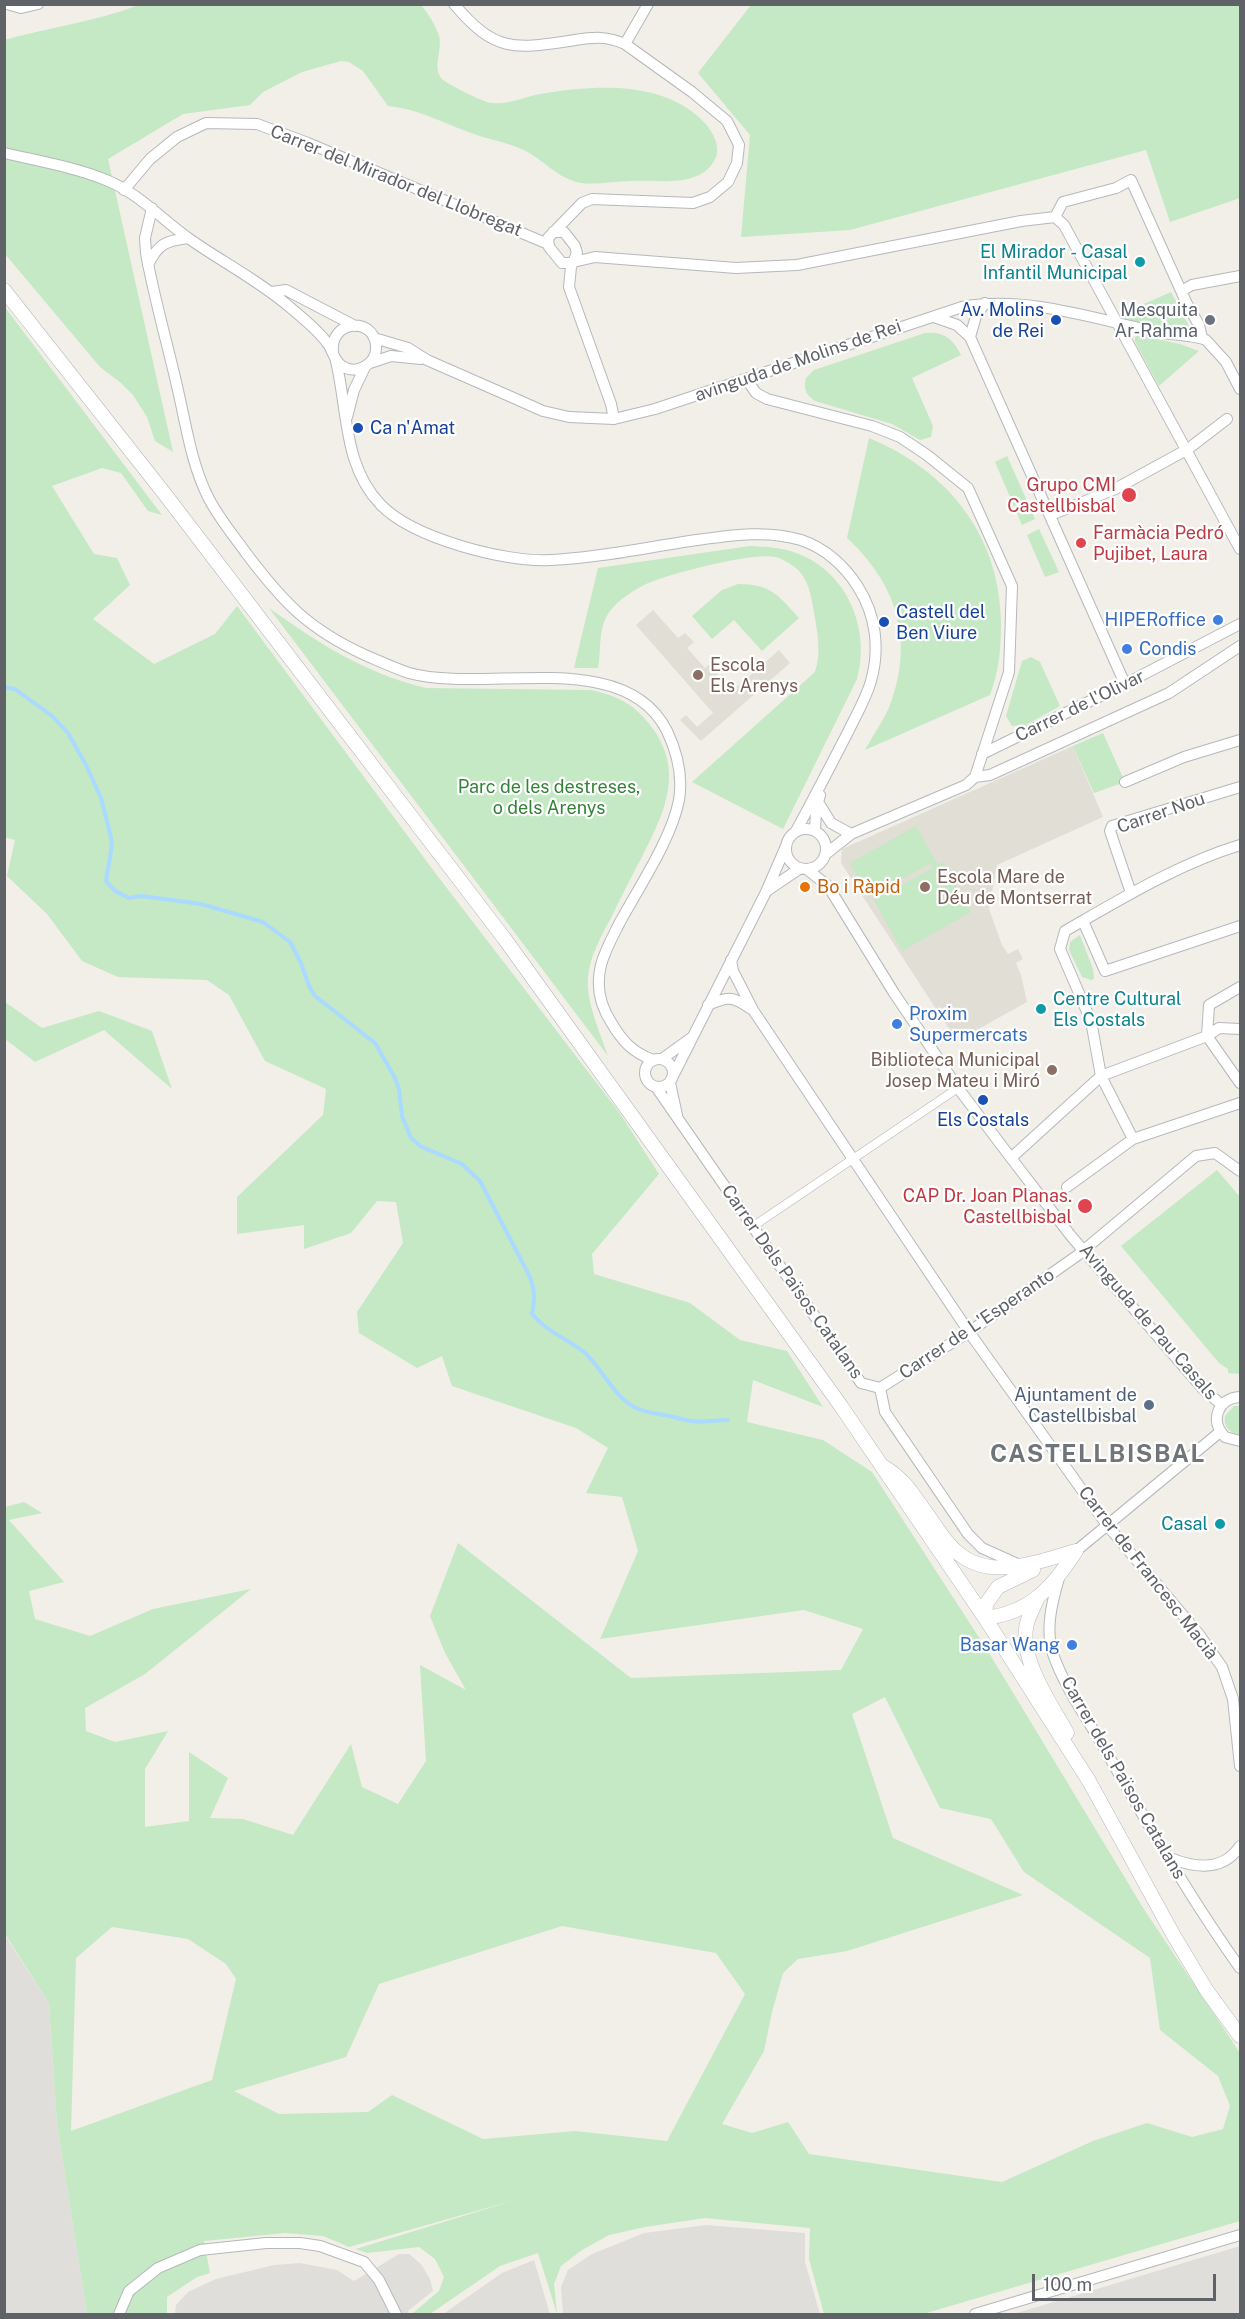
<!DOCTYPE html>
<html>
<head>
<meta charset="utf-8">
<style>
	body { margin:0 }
	#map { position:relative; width:1245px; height:2319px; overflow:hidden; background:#f1efe8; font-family:"Public Sans",sans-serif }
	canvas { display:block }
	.frame { position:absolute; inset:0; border:6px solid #5f6368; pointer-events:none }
	.scale { position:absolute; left:1032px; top:2274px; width:184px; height:27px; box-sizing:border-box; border:3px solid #5f6368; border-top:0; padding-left:8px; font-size:18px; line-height:21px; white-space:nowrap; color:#5f6368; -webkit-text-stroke:4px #fff; paint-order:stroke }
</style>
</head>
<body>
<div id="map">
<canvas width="1245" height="2319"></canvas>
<div class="frame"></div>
<div class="scale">100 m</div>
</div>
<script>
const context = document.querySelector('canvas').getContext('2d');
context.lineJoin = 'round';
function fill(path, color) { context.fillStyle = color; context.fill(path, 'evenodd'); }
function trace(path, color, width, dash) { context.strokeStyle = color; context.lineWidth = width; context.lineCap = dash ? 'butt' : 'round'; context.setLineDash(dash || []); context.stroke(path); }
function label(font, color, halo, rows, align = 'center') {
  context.font = font + ' "Public Sans",sans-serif'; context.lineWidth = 4.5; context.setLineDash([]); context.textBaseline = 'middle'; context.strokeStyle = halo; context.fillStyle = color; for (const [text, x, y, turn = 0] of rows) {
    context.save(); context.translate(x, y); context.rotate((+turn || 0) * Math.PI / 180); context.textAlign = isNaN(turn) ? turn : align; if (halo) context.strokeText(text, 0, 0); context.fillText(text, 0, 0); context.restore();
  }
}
const industrial = new Path2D(`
	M4,1934L49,2003L57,2124L87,2314H5Z
	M706,2225L805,2233V2262L820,2314H563L561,2287L568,2270L592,2254L644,2233Z
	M1240,2246V2314H1013L1037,2307Z
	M399,2254H409L421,2264L430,2279L433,2291L408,2311L409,2314H175L176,2305L188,2292L216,2279L274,2265L300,2263L337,2270L354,2281Z
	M534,2260L550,2314H443L502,2273Z`);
const education = new Path2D(`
	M653,610L678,638L685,633L694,642L687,648L705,668L712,662L720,672L714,678L728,695L779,650L790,663L701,741L680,720L686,715L697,727L713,713L636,625Z
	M1073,746L1103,817L997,865L989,909L1002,945L1008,954L1018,949L1023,959L1016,963L1021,975L1027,1002L957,1041L841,863L842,849Z`);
const green = new Path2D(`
	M139,5H421C428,13 436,26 439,36C443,50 431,69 443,80C450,85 484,103 492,103C510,105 529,95 546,93C596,85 662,81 702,120C713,131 724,150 712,164C708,170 701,175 694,177C675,184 650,180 631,181C613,181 594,186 576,182C556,176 544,161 526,151C510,143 491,140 474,134C445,124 419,109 388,106L363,71L349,62L341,61L302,72L263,92L250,105L183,114L108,159L173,452L155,441L147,417L133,395L121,383L100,367L5,254L4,40C50,27 95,22 139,5Z
	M751,5H1240V198L1170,222L1146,150L850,230L741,237L750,135L698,73Z
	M1171,292L1189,326L1183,332L1126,320L1121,314Z
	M4,306L162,515L148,511L121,473L102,468L52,486L94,554L117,558L130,585L93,619L154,664L215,634L237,606L436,874L619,1112L659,1174L592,1254L594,1274L690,1303L740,1340L787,1351L823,1407L753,1380L747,1422L823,1440L872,1472L989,1653L1145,1911L1240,2053V2221L923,2314H824L809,2259L810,2228L705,2218L645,2227L609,2235L582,2250L561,2266L554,2284L557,2314L538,2253L500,2266L430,2314H414L413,2313L439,2291L444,2277L435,2259L419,2247L367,2253L356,2249L515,2200L349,2247L323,2236L285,2233L204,2241L210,2273L197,2277L167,2297V2314H87L57,2124L49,2003L5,1934V1507L24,1502L42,1513L9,1520L64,1582L29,1591L35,1619L90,1636L153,1609L251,1589L145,1674L85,1708L86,1731L115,1742L168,1731L145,1769V1827L189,1821V1752L228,1778L210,1818L243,1819L293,1835L351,1744L362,1787L398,1804L426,1761L420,1665L466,1690L445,1653L430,1616L458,1543L631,1678L841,1670L863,1629L804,1610L600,1639L638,1551L622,1497L586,1493L608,1448L576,1428L452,1386L442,1356L417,1368L359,1333L357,1312L403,1243L396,1202L377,1201L351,1233L304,1249V1225L237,1234V1197L323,1115L326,1089L265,1061L229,995L207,980L118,977L82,961L47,914L7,876L15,840L4,837ZM885,1697L940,1808L991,1819L1024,1872L1150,1958L1160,2030L1218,2076L1230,2106L1223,2129L1192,2137L1147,2123L1093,2141L1002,2182L809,2154L788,2122L752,2133L722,2124L764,2051L772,2012L783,1973L798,1959L847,1951L1023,1895L893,1838L852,1714ZM562,1926L716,1953L745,1994L667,2141L575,2131L483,2139L392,2095L368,2112L279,2114L234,2091L346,2057L379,1984ZM112,1927L188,1939L226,1964L236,1979L212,2080L71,2131L76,1958Z
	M925,333C944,331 953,339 961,355L912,378L933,426L931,437L920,440L892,424L815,401C806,395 803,389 806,378L814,370Z
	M1138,335L1180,344L1199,351L1159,386L1135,342V337Z
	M869,438C948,471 1000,535 1001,623C1001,649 999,671 990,695L865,750C873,735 884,720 890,705C915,640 896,583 847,538Z
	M1007,456L1035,519L1022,525L995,462Z
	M1039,529L1059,572L1045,577L1027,535Z
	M750,546C766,547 781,547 796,553C847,571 871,629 857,679L783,829L692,782L815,672C821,653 818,637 815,618C812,601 810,580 796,568C791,564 781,558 775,557C752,552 669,574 646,584C634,590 618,600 610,611C597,629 602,648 598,668H574L598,568Z
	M738,584C771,584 778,595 799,618L762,651L734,620L712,639L692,616L722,590Z
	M269,608C320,644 364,673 426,688L590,690C618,695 637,706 653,729C685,773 663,815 642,857C631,877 621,897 611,918C601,936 590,956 588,977C586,1003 600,1032 608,1056Z
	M1031,657L1040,662L1060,706L1026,725L1012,726L1006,716L1022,661Z
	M1103,733L1125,782L1094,793L1073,746Z
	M916,826L938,865L943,862L971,912L902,951L874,900L933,868L931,863L869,897L850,863Z
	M1080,935L1093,969L1094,979L1091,980L1082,977L1069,950L1070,942Z
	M5,1002L42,1028L99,1011L152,1031L172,1089L104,1030L35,1062L5,1039Z
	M1217,1170L1240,1197V1374L1228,1373V1369L1219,1363L1121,1246Z
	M1234,1406H1240L1239,1434C1229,1433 1223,1426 1225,1416Z`);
const stream = new Path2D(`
	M4,687L15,689L52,716L68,733L86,765L101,798L110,833L112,845L106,881L115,891L129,898L141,896L201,904L263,922L290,942L301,963L309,986L315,996L375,1043L395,1078L399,1089L402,1116L411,1138L420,1146L462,1164L480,1181L530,1277C535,1290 535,1300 532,1314C547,1332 566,1338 584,1352C596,1362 607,1382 619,1395C633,1410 645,1412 664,1415C673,1416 682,1420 691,1421C703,1423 716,1420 728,1420`);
const pedestrian = new Path2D(`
	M752,1227L958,1088`);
const minor = new Path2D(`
	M7,4L21,8L38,4
	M454,4C496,54 515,49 575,40C594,37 607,36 625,44L692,92L727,121L739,145L737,163L728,182L710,197L693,203L592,199L582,203L548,238L549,247L562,263H569L595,257L736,268L797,265L1021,221L1055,217L1064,225L1240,549
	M625,44L648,4
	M4,153C38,161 74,167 106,180C139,193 162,220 191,240C224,263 261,282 292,309C304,319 319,331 328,344C333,351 334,361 342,366C357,376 378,363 376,345C373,316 329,320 333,353
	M124,190L150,159L177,137L206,123L257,124L308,143L548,244
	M152,208L145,238L146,253C154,298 167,342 177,386C186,424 191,464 209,499C219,518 233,535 246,553C283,602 308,629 365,655C379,661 394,668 409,673C485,694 625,646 667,731C677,752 683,776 679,800C672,838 639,887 620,922C613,936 605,950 601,965C596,985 600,1005 611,1022C622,1041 632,1052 653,1060
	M1055,217L1063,202L1116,188L1131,180L1187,304L1199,325L1202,338
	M553,232H564L575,246L577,253L571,267L569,287L611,404L614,419
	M148,265C158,244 165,241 188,238
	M1183,290L1192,285L1240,276
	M272,292L286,290L355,326
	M934,317L957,325L970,337L1125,684
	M970,337L976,316L985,303
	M374,338L408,348L427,360L516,399L543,411L569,417L614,419L655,409L962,307C1026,295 1094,319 1157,332C1171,335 1194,335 1206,340L1226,362L1240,389
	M336,361C348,411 343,466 381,505C413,538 506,563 551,560C597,558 644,548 690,541C727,536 765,529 801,540C825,548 845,566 858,587C876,615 880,649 871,681C866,699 856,715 848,732C831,765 814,798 796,831
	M370,363L391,356L421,359
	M747,380L756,393L767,399L872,426L900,437L927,455L968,488L1012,586L1009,672L975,777
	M347,417L354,390L365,367
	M1051,515L1115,489L1188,449L1227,419
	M982,754L1125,684L1240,624
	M1125,782L1184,757L1240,740
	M818,802L831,823L851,834
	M786 849a20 20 0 1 1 40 0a20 20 0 1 1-40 0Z
	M815,830L816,810L820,795
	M827,853L851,834L966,785L975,777L990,775L1169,693L1240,646
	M808,870L828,886L894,993L958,1088L1011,1158L1071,1236L1204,1390L1222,1405
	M768,890L799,869
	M1131,893L1110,831L1112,826L1240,787
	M1083,921L1105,971L1240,926
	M731,960L733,971L753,1010L969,1332L1107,1525L1198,1633L1222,1667L1233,1699L1240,1766
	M708,1005C728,996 733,996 751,1009
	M1207,1036L1209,1005L1240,987
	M1207,1036L1240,1083
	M645 1073a14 14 0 1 1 28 0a14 14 0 1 1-28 0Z
	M662,1059L691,1038
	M673,1076L766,892L786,846
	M670,1083L677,1115
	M656,1087L861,1383L880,1388
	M1133,1139L1101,1076L1091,1021L1060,949L1065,931C1121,899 1178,864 1240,845
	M1011,1158L1101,1076L1207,1036L1219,1028L1240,1029
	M1067,1187L1133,1139L1240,1103
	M880,1388L969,1332L1078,1255L1196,1156L1215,1153L1240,1171
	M880,1388L885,1412L968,1534L982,1548L1022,1566
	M1240,1397C1218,1398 1209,1421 1225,1437L1240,1441
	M1076,1551L1220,1432
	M1059,1578C1052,1602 1045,1629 1053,1654C1064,1686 1086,1717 1103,1746C1146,1821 1190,1898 1240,1968
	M1170,1858C1195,1868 1223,1872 1240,1846
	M119,2314L129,2291L158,2268L200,2250L266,2243H300L320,2246L364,2262L379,2280L396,2314
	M975,2314L1240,2235`);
const tertiary = new Path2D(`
	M4,290L164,493L504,938L841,1406L985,1618L1089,1781L1174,1936L1207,1991L1240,2036
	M884,1467C905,1480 912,1493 927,1514C934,1523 940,1534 948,1543C982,1585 1033,1563 1076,1551
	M1038,1597C1034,1607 1027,1618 1026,1628C1021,1662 1051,1704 1067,1733
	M985,1618L986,1604L998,1587L1033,1570
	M985,1618C1030,1613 1052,1588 1076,1551`);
const markers = [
	[1140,262,6,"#0f9aa8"],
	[1056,320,6,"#1a4fb4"],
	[1210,320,6,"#6b7280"],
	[358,428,6,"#1a4fb4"],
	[1129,495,8,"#e0444e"],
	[1081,543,6,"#e0444e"],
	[1218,620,6,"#3f7fe0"],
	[884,622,6,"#1a4fb4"],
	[1127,649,6,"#3f7fe0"],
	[698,675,6,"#8d6e63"],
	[805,887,6,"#e8710a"],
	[925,887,6,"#8d6e63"],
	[1041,1009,6,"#0f9aa8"],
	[897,1024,6,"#3f7fe0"],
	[1052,1070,6,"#8d6e63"],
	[983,1100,6,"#1a4fb4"],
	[1085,1206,8,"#e0444e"],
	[1149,1405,6,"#5c6f8a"],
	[1220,1524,6,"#0f9aa8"],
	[1072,1645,6,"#3f7fe0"]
];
const streetNames = [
	["Carrer del Mirador del Llobregat",396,181,22],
	["avinguda de Molins de Rei",798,361,-19],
	["Carrer de l'Olivar",1080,706,-26],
	["Carrer Nou",1161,813,-19],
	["Carrer Dels Països Catalans",792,1282,55],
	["Avinguda de Pau Casals",1148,1322,49],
	["Carrer de L'Esperanto",977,1324,-34],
	["Carrer de Francesc Macià",1148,1573,52],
	["Carrer dels Països Catalans",1123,1778,60]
];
const cultureNames = [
	["El Mirador - Casal",1128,252],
	["Infantil Municipal",1128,273],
	["Centre Cultural",1053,999,"left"],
	["Els Costals",1053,1020,"left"],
	["Casal",1208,1524]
];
const transitNames = [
	["Av. Molins",1044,310,"right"],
	["de Rei",1044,331,"right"],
	["Ca n'Amat",370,428],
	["Castell del",896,612],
	["Ben Viure",896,633],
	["Els Costals",983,1120,"center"]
];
const worshipNames = [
	["Mesquita",1198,310],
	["Ar-Rahma",1198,331]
];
const healthNames = [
	["Grupo CMI",1116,485],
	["Castellbisbal",1116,506],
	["Farmàcia Pedró",1093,533,"left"],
	["Pujibet, Laura",1093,554,"left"],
	["CAP Dr. Joan Planas.",1072,1196],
	["Castellbisbal",1072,1217]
];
const shopNames = [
	["HIPERoffice",1206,620],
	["Condis",1139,649,"left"],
	["Proxim",909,1014,"left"],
	["Supermercats",909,1035,"left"],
	["Basar Wang",1060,1645]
];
const educationNames = [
	["Escola",710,665],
	["Els Arenys",710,686],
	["Escola Mare de",937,877],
	["Déu de Montserrat",937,898],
	["Biblioteca Municipal",1040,1060,"right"],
	["Josep Mateu i Miró",1040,1081,"right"]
];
const parkNames = [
	["Parc de les destreses,",549,787],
	["o dels Arenys",549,808]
];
const foodNames = [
	["Bo i Ràpid",817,887]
];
const serviceNames = [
	["Ajuntament de",1137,1395],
	["Castellbisbal",1137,1416]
];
const districtNames = [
	["CASTELLBISBAL",1098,1455]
];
fill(industrial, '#e0deda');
fill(education, '#e1ded6');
fill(green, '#c5e8c5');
trace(stream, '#aadaff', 4);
trace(pedestrian, '#b5b8bc', 9);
trace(minor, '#b5b8bc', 12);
trace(tertiary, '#b5b8bc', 15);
trace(pedestrian, '#fff', 8);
trace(minor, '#fff', 10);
trace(tertiary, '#fff', 14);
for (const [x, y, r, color] of markers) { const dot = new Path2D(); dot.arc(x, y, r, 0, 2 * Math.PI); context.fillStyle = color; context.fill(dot); trace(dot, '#fff', 2); }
label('18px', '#5f6368', '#fff', streetNames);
label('18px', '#0d838f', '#fff', cultureNames, 'right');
label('18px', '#164399', '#fff', transitNames, 'left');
label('18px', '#5b616d', '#fff', worshipNames, 'right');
label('18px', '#be3a42', '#fff', healthNames, 'right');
label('18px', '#366cbe', '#fff', shopNames, 'right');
label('18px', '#785e54', '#fff', educationNames, 'left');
label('18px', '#348238', '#fff', parkNames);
label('18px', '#c56008', '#fff', foodNames, 'left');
label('18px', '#4e5e75', '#fff', serviceNames, 'right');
context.letterSpacing = '1.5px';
label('bold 24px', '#70757a', '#fff', districtNames);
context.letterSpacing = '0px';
</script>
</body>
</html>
